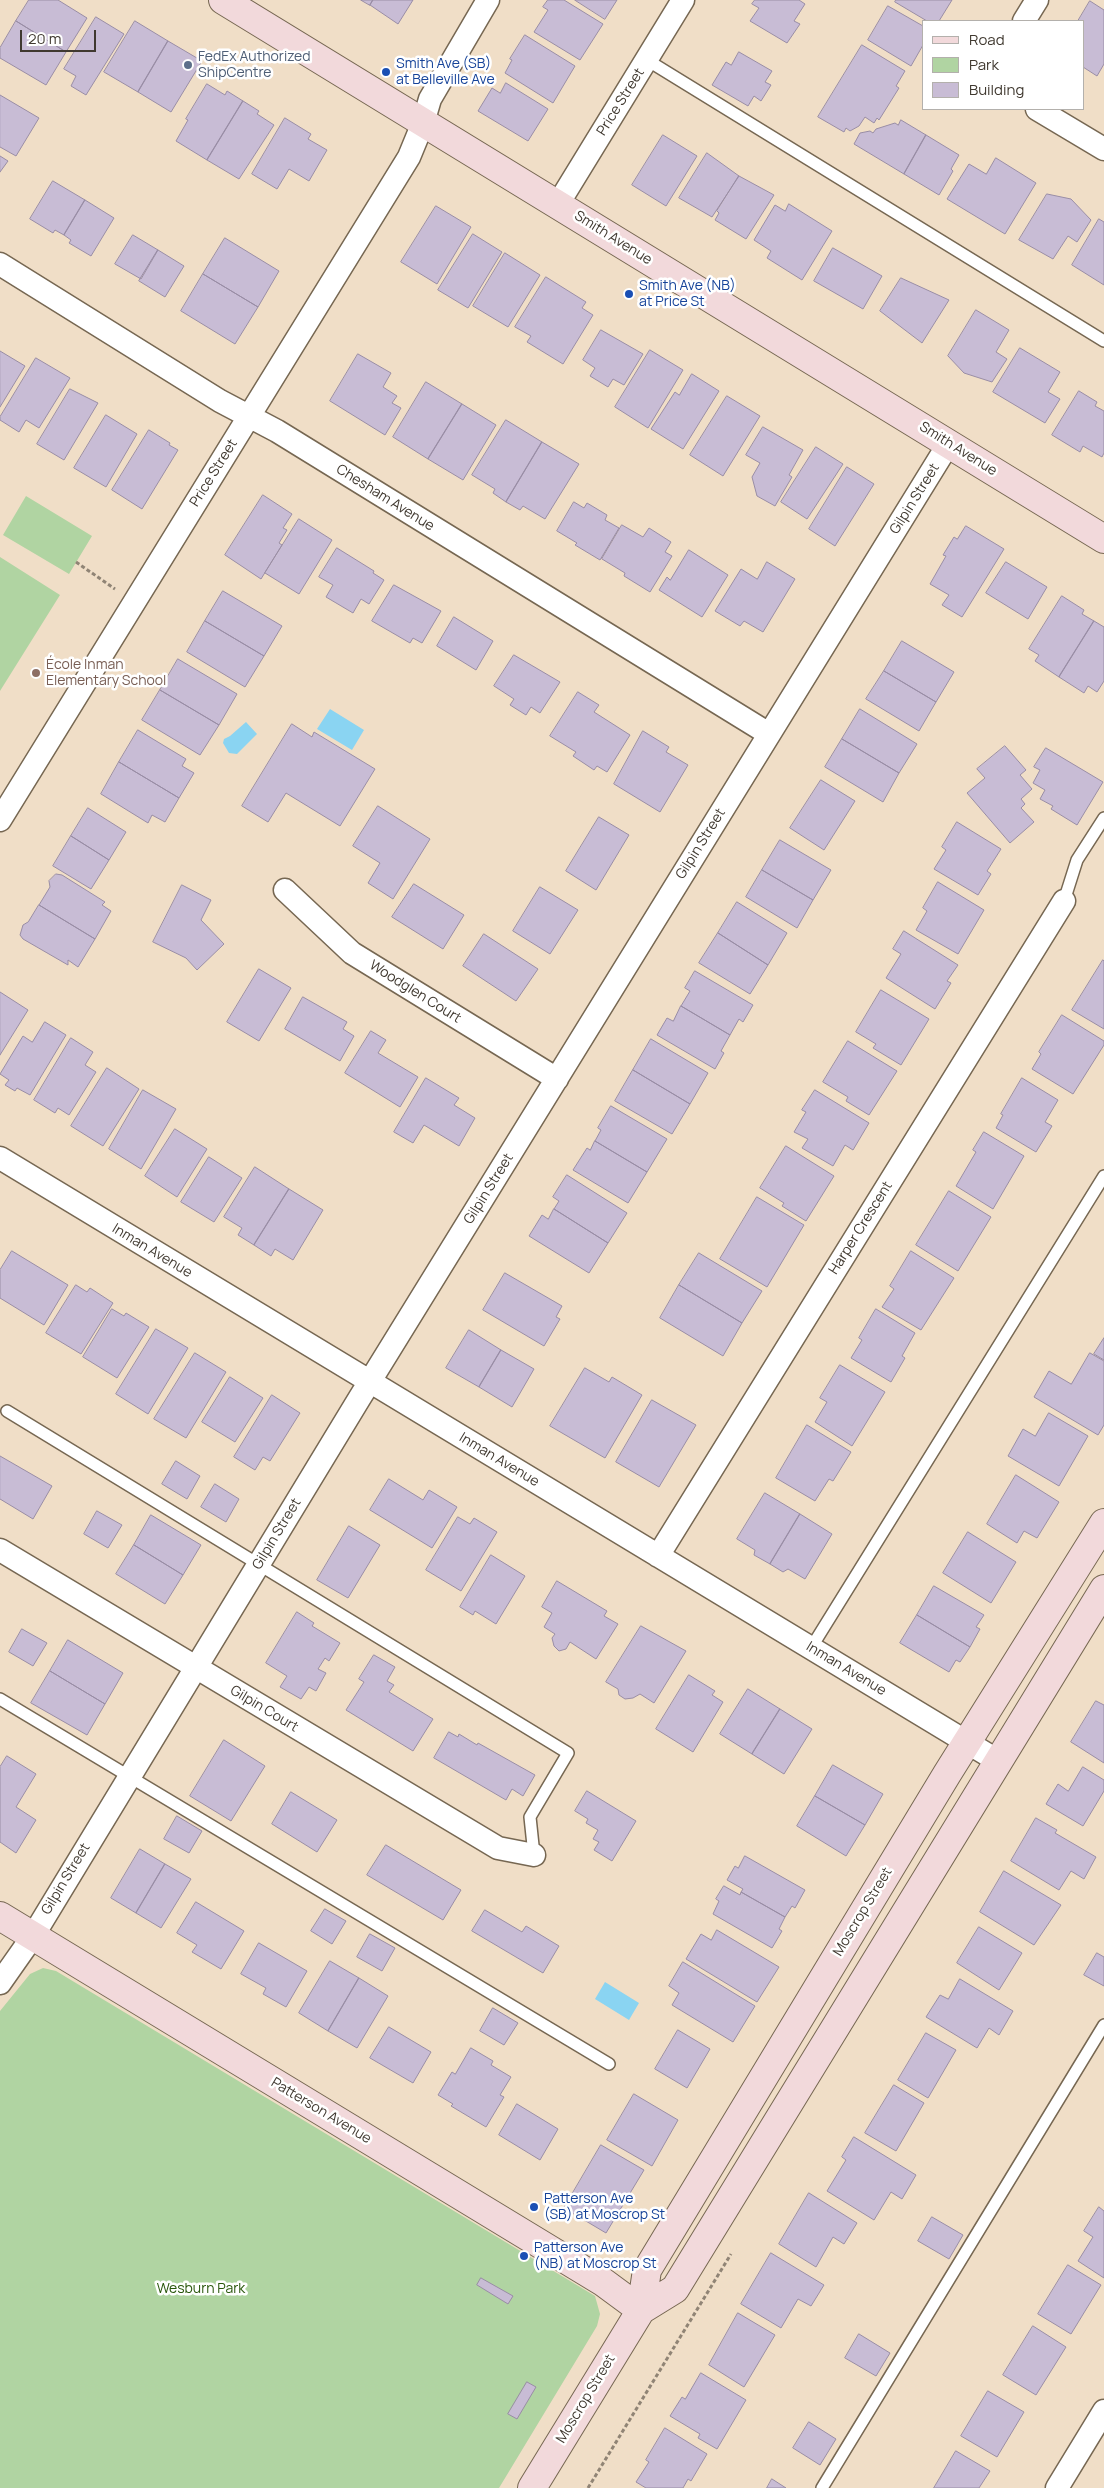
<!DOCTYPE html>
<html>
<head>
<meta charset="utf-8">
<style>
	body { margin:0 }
	#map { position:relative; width:1104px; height:2488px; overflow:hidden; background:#f0dec7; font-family:Manrope,sans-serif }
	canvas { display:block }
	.legend { position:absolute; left:922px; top:20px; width:162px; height:90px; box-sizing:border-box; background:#fff; border:1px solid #b3b0ac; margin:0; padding:6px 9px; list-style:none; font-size:15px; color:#403930 }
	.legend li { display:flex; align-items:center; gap:10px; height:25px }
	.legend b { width:25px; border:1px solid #b3b0ac }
	.scale { position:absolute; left:20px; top:30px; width:76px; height:22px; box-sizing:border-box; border:2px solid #403930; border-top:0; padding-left:6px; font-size:15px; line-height:18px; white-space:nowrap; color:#403930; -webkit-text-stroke:4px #fff; paint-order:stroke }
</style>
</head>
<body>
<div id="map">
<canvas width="1104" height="2488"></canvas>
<ul class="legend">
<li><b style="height:6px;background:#f2d9db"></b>Road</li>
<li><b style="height:14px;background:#b0d4a2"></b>Park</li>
<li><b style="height:14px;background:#c8bcd5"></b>Building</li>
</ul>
<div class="scale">20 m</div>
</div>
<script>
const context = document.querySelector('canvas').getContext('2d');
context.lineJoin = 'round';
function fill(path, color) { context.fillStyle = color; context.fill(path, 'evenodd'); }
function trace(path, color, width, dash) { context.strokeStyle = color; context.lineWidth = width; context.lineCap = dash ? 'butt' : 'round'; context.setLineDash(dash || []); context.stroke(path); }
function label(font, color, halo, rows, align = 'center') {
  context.font = font + ' Manrope,sans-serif'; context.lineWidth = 5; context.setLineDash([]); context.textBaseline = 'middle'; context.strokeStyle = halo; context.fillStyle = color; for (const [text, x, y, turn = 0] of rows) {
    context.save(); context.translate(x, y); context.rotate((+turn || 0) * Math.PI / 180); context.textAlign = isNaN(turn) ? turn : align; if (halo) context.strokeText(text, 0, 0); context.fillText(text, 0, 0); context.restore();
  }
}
const green = new Path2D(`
	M26,496L92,536L69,574L3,535Z
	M0,557L60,595L0,691Z
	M43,1968L56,1971L595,2296L600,2314L597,2326L499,2488H0V2011L30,1974Z`);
const water = new Path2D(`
	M330,709L364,730L352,750L317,729Z
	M246,722L257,734L237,754L229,753L223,743L224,739L230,736Z
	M605,1982L639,2003L629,2020L595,1999Z`);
const building = new Path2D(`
	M29,0H58L87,18L66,52L16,21Z
	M361,0H373L370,5Z
	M373,0H413L398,24L370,5Z
	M548,0H564L603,24L580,60L534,32L548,10L543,7Z
	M575,0H617L605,19Z
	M755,0H799L805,4L794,21L800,24L787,43L750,21L759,8L752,4Z
	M896,0H952L939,21H927L895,2Z
	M1090,1L1104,10V64L1097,76L1083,67V21H1078Z
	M888,6L923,26V45L911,66L868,40Z
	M96,17L124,34L86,95L71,86L76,76L64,69Z
	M16,21L66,52L46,85L0,58V48Z
	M135,21L168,41L138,92L104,72Z
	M525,35L575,66L553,103L505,73L512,60L510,59Z
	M168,41L202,61L171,112L138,92Z
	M862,45L905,71L896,86L899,88L879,120L877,118L874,123L865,117L859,126L850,131L846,128L844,132L818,117Z
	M739,52L772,71L765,82L771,85L761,101L754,96L748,106L712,85L726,62L731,65Z
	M506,83L548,109L528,141L478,111L492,88L500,93Z
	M207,84L225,95L227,91L243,101L207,160L176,141L188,120L186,119Z
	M0,95L39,118L16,156L0,147Z
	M243,101L259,111L257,114L274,125L239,179L207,160Z
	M285,118L311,134L308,139L327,150L309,181L289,169L277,189L252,174Z
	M901,120L926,135L904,174L854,144L860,133L870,131L873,133L876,129L895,123L898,125Z
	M663,135L697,156L666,206L632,185Z
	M926,135L959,155L951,169L953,171L939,195L904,174Z
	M707,153L739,176L712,217L679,198Z
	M0,156L8,161L0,172Z
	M996,158L1036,183L1005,234L947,199L969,164L986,174Z
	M739,176L774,195L746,239L715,220L719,213L717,211Z
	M53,181L85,200L64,235L55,230L53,233L30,219Z
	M1047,194L1071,199L1091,220L1077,242L1068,236L1053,259L1019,240Z
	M85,200L114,218L91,256L69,243L71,240L64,235Z
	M789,204L832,231L802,280L767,258L771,251L754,240L775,205L785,211Z
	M436,206L471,227L437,284L401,262Z
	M1099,219L1104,222V285L1072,265Z
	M473,234L502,252L468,308L438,290Z
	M133,235L158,250L141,279L115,264Z
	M225,238L279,271L258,307L203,274Z
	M833,248L882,276L863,309L814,281Z
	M158,250L184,266L165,297L139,281Z
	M505,253L540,275L508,327L473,306Z
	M203,274L258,307L235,344L181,311Z
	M546,277L586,302L582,308L593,315L563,364L527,342L531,336L515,327Z
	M901,278L949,300L922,343L880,311Z
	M976,310L1009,330L996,352L1007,359L992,382L964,373L948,356Z
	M601,330L643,354L624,385L613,379L608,387L590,376L595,368L583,360Z
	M1020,348L1060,372L1048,392L1060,399L1045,423L993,392Z
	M650,350L683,370L648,428L615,407Z
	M0,351L25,366L0,407Z
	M358,354L391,373L383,387L397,396L392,403L401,408L385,435L330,401Z
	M36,358L70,378L39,428L26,420L19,432L0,420V417Z
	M692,374L719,391L683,449L651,429L675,392L679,395Z
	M426,382L462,404L428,459L393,437Z
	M70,389L98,403L64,460L37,444Z
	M1079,391L1097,402L1095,406L1104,411V453L1102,457L1083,446L1080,452L1052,435Z
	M727,396L760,416L723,476L690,455Z
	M462,404L496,425L463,480L428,459Z
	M106,415L137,434L106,487L74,468Z
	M506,420L542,442L506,502L493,493L495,489L472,475Z
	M763,427L803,450L789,475L792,477L775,506L757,496L752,477L760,463L746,455Z
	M149,430L170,443L169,445L178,450L142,509L112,490Z
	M542,442L579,464L545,519L523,506L520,510L506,502Z
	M816,447L843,464L807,519L781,502Z
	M847,467L874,484L835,546L809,529Z
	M263,495L292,514L283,528L287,530L279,543L282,545L261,579L225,555Z
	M574,502L584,508L587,503L607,515L605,520L619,528L600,560L575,545L577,543L557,531Z
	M299,519L332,540L299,594L265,573Z
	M622,525L643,537L649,528L671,542L665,552L672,556L650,592L624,576L625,573L602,559Z
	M966,526L1004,549L962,617L942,605L949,595L930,584L946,556L943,555L954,537L957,539Z
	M337,548L374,571L373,573L384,580L369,604L361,599L353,613L326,597L333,585L319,577Z
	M689,550L728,575L702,617L659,590L667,577L670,580Z
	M767,562L795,579L763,632L744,621L740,626L715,611L741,569L757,579Z
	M1006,562L1047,587L1028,619L986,593Z
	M394,585L441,611L422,643L413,638L410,643L372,621Z
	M223,591L282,626L264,656L205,621Z
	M1062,596L1084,610L1082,614L1094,621L1059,677L1035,661L1039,655L1029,649Z
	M454,617L493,641L476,670L437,646Z
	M205,621L264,656L245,687L187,652Z
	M1094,621L1104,627V681L1097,692L1088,686L1084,693L1059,677Z
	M902,641L954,672L936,702L884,671Z
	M514,655L560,682L540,713L531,707L526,715L510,705L514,699L494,686Z
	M178,659L237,694L219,725L160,690Z
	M884,671L936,702L919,731L866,699Z
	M160,690L219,725L200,755L142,720Z
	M578,692L599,705L594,712L630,735L607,772L597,766L594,770L573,756L576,752L550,736Z
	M860,709L917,744L899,773L842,739Z
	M292,724L312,737L314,732L375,769L340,826L286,793L268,822L242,806Z
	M138,730L186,759L182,766L194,773L179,798L119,762Z
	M643,731L669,747L666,752L688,765L660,812L614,784Z
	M842,739L899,773L883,802L825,767Z
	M1005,746L1026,770L1020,775L1032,789L1021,799L1025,804L1021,808L1034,822L1010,843L967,793L985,778L977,769Z
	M1046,748L1103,782L1077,825L1051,809L1053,806L1040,799L1045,790L1033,783L1040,770L1034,767Z
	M119,762L179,798L165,822L152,815L148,823L101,794Z
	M821,780L855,801L824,850L790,828Z
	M378,806L430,839L393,899L368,883L380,863L353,846Z
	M88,808L126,832L109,860L71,836Z
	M599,817L629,835L596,890L566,871Z
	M957,822L1001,849L987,871L991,874L978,895L934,869L946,850L942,847Z
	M71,836L109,860L91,889L53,866Z
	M780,840L831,870L813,900L762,870Z
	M762,870L813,900L797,928L746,897Z
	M56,874L62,875L105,902L102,905L111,911L95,939L39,905L50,887L49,881Z
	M938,882L984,910L958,954L916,930L927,911L923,908Z
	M414,884L464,915L443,949L392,917Z
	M182,885L211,900L201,920L224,944L197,970L186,958L153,942Z
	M540,887L578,910L550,954L513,931Z
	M737,902L787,933L768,965L718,933Z
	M39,905L95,939L78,967L68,960V965L23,939L20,935L23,925L28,922Z
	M904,931L958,965L947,981L951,983L935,1009L886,978L901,954L893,949Z
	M718,933L768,965L750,994L699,963Z
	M484,934L538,969L516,1001L463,966Z
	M1103,960L1104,961V1029L1072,1010Z
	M259,969L291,988L259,1041L227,1022Z
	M695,971L753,1005L743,1022L739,1019L730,1035L681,1006L690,991L685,988Z
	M881,990L929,1019L901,1065L873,1048L876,1044L856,1032Z
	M0,992L28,1010L0,1055Z
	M303,997L347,1022L343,1029L354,1036L340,1061L285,1029Z
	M681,1006L730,1035L721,1051L724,1053L715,1069L657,1035L667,1018L673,1021Z
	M1062,1015L1104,1041V1045L1073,1094L1032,1069L1041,1054L1039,1052Z
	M45,1022L66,1035L30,1095L17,1088L15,1091L5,1085L9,1080L0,1074L23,1036L32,1042Z
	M371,1031L386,1040L378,1053L418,1077L400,1107L345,1073Z
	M71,1038L93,1052L85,1065L96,1072L69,1115L58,1108L55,1113L34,1100Z
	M651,1039L708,1073L690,1104L633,1070Z
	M848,1041L897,1071L869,1115L846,1101L848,1097L823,1082Z
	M107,1068L139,1089L103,1146L71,1126Z
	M633,1070L690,1104L672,1134L615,1101Z
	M426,1078L459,1098L454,1105L475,1118L459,1146L424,1125L413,1143L394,1132Z
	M1022,1078L1058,1100L1045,1122L1052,1126L1036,1152L996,1128L1003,1115L1001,1114Z
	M143,1090L176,1109L141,1169L109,1149Z
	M815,1090L869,1123L853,1150L845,1145L833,1166L802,1148L808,1139L794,1132L806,1112L802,1110Z
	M611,1106L667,1139L647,1172L595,1141L601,1130L598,1128Z
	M175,1129L207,1149L177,1197L145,1176Z
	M984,1132L1024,1156L993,1209L956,1186L976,1152L973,1150Z
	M595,1141L647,1172L628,1203L573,1170L587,1148L590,1150Z
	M786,1146L834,1176L806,1221L782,1206L784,1203L760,1188Z
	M209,1157L242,1178L214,1222L181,1202Z
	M255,1167L289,1189L254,1245L238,1235L242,1228L224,1217Z
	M567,1175L627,1213L608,1243L554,1209L559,1201L553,1197Z
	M289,1189L323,1210L293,1260L275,1249L271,1256L254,1245Z
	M949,1191L991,1217L958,1271L916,1245Z
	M757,1197L804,1225L767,1287L720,1259Z
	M554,1209L608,1243L589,1273L529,1236L542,1215L548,1219Z
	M12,1251L68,1285L44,1325L0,1298V1270Z
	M911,1251L954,1278L921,1330L882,1307L894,1289L890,1286Z
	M699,1253L762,1291L742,1323L679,1285Z
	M505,1273L562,1306L556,1317L560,1319L544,1346L483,1310Z
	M76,1285L87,1292L90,1288L113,1303L81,1354L46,1333Z
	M679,1285L742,1323L723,1356L660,1318Z
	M112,1309L124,1316L126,1313L149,1327L117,1378L83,1357Z
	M876,1309L915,1333L902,1356L905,1358L891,1382L851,1358L862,1340L859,1338Z
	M156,1329L188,1348L148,1414L116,1394Z
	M469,1330L501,1350L479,1387L446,1368Z
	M1104,1338V1360L1094,1354Z
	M501,1350L534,1369L512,1407L479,1387Z
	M195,1353L226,1372L186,1438L154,1419Z
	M1090,1353L1104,1361V1425L1098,1435L1034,1397L1049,1371L1071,1384Z
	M840,1365L885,1392L852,1446L815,1422L827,1402L820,1398Z
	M585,1368L609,1382L612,1377L642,1395L605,1458L550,1426Z
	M230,1377L263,1398L235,1442L202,1422Z
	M272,1395L300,1413L270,1461L263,1457L255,1470L234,1457Z
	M652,1400L696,1425L659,1487L616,1462Z
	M1049,1413L1088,1436L1059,1486L1008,1456L1023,1429L1035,1436Z
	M807,1425L851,1452L833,1481L829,1479L815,1501L776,1478Z
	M0,1456L52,1486L33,1519L0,1499Z
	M176,1461L200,1476L187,1499L162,1484Z
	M1016,1475L1059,1502L1037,1538L1024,1531L1017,1543L987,1524Z
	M389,1479L423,1500L429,1490L457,1507L432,1548L370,1510Z
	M215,1484L239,1499L226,1522L201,1507Z
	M765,1493L800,1514L770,1564L754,1555L755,1550L737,1539Z
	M97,1511L122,1525L108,1548L84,1534Z
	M800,1514L832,1534L805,1579L788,1569L783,1572L770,1564Z
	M151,1515L201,1545L183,1575L134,1545Z
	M458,1517L470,1524L474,1518L497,1532L461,1591L426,1570Z
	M349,1526L380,1545L348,1598L317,1580Z
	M968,1532L1016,1562L991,1603L943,1573Z
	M134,1545L183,1575L165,1604L116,1574Z
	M491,1555L525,1576L496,1624L475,1611L473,1615L460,1607Z
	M557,1581L607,1611L604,1616L618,1624L596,1659L570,1642L566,1649L559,1651L554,1646L552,1638L555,1634L544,1627L552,1613L542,1607Z
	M934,1586L984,1615L976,1627L980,1629L970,1647L917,1615Z
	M297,1612L314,1623L312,1626L340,1643L329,1661L325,1658L318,1669L326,1673L316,1691L309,1687L301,1699L280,1687L287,1676L266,1663Z
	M917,1615L970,1647L960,1662L956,1660L949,1672L900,1643Z
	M641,1626L686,1651L654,1703L640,1694L633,1698L625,1699L619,1695L618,1689L606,1682Z
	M22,1629L47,1643L33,1666L9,1652Z
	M68,1640L123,1673L105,1704L50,1671Z
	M374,1655L395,1667L387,1681L394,1685L389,1692L433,1719L413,1751L346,1710L364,1682L359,1679Z
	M50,1671L105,1704L87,1735L31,1703Z
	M689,1675L715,1691L712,1695L723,1702L693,1752L656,1729Z
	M748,1689L780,1709L752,1754L720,1734Z
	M1096,1701L1104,1705V1763L1071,1742Z
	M780,1709L812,1729L784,1774L752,1754Z
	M449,1732L458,1737L459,1734L477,1745L478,1743L535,1775L523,1796L512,1789L506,1800L434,1758Z
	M224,1740L265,1766L231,1821L190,1796Z
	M7,1756L36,1774L16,1807L36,1820L16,1853L0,1842V1767Z
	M833,1765L883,1794L865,1825L815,1796Z
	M1083,1767L1104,1780V1791L1083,1826L1046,1804L1058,1784L1068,1791Z
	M587,1791L636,1821L612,1861L594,1850L599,1842L593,1839L598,1830L586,1823L588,1819L575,1811Z
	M291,1792L337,1820L317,1852L272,1824Z
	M815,1796L865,1825L846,1856L797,1826Z
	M177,1816L202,1831L189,1853L164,1839Z
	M1036,1818L1057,1830L1055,1833L1096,1857L1084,1879L1071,1871L1059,1890L1011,1861Z
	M386,1845L461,1890L443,1920L367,1875Z
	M140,1849L165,1864L136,1913L111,1898Z
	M745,1856L805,1890L795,1908L792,1906L785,1917L741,1892L743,1889L727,1880L735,1866L738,1868Z
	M165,1864L191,1879L161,1928L136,1913Z
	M1004,1871L1061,1905L1034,1945L980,1912Z
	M724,1886L740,1895L741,1892L785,1917L779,1929L782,1931L772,1948L713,1914L719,1901L716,1899Z
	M196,1902L244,1931L221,1969L192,1952L197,1945L177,1933Z
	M325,1909L346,1921L332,1944L311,1931Z
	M485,1910L522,1932L526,1926L559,1946L543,1973L472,1931Z
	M979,1927L1022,1953L999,1990L957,1963Z
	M717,1930L779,1967L757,2002L686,1959L701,1934L711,1940Z
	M370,1934L395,1948L382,1971L357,1957Z
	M259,1943L307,1971L286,2007L263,1994L266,1988L241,1974Z
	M1097,1953L1104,1957V1986L1084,1975Z
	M330,1961L359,1978L328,2031L299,2013Z
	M683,1962L755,2006L733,2042L672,2005L679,1993L669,1986Z
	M359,1978L388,1996L357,2048L328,2031Z
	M960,1979L1013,2011L999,2035L989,2028L977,2048L926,2017L940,1995L948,1999Z
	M493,2008L518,2023L504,2045L480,2031Z
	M389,2027L431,2052L413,2083L370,2058Z
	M678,2030L710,2049L687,2088L655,2069Z
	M926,2033L956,2050L928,2098L898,2080Z
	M471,2048L493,2061L491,2065L511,2077L500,2095L504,2097L486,2127L451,2106L453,2104L438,2095L452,2072L455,2074Z
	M894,2085L924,2103L896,2151L865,2133Z
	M634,2094L678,2120L652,2166L607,2140Z
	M517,2104L558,2129L540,2160L499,2135Z
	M854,2137L916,2175L902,2199L891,2192L874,2220L827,2191L846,2160L842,2157Z
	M601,2145L644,2170L606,2233L564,2208Z
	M809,2193L857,2223L844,2244L833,2237L816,2267L779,2244Z
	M1099,2207L1104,2211V2278L1078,2261L1093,2237L1084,2231Z
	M932,2217L963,2235L949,2259L918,2241Z
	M771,2253L824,2285L811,2306L798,2299L781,2328L741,2304Z
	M1068,2265L1101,2285L1071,2334L1038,2314Z
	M481,2278L513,2296L508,2304L477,2285Z
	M738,2313L775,2335L744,2387L709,2365Z
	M1033,2326L1066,2347L1036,2395L1003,2375Z
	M859,2334L890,2353L876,2376L845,2358Z
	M701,2373L746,2400L717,2449L698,2438L700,2434L670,2416L682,2397L685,2399Z
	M527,2382L536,2387L517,2419L508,2414Z
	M988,2391L1024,2412L997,2457L961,2436Z
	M809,2422L836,2439L820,2465L793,2448Z
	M665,2428L707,2454L691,2481L688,2479L683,2488H646L636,2482L649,2462L646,2460Z
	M956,2451L990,2471L979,2488H934Z
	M772,2479L786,2488H767Z`);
const path = new Path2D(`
	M76,562L115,589
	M588,2488L731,2254`);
const lane = new Path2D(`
	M647,60L1104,341
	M1064,901L1077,860L1104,818
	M7,1411L568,1753L530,1817L534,1855
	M811,1648L1104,1176
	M0,1699L609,2064
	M822,2488L1104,2025`);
const street = new Path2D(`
	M1024,21L1037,0
	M1037,109L1104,149
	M558,204L683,0
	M0,264L220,401L277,431L769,734
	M0,820L409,157L423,123L430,99L488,0
	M285,890L352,953L557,1079
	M0,1158L998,1761
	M0,1550L498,1848L534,1855
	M658,1556L1064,901
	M0,1983L33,1936L359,1399L949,443
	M1057,2488L1104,2411`);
const secondary = new Path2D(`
	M223,0L1104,539
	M0,1916L603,2282L641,2310
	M641,2310L675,2289L1104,1589
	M532,2488L641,2310L647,2270L947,1774L1104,1523`);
const markers = [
	[188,65,5,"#5c6f8a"],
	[386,72,5,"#1a4fb4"],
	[629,294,5,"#1a4fb4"],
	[36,673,5,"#8d6e63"],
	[534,2207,5,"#1a4fb4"],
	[524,2256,5,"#1a4fb4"]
];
const serviceNames = [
	["FedEx Authorized",198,57],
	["ShipCentre",198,73]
];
const transitNames = [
	["Smith Ave (SB)",396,64],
	["at Belleville Ave",396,80],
	["Smith Ave (NB)",639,286],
	["at Price St",639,302],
	["Patterson Ave",544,2199],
	["(SB) at Moscrop St",544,2215],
	["Patterson Ave",534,2248],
	["(NB) at Moscrop St",534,2264]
];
const streetNames = [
	["Price Street",621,102,-58],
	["Smith Avenue",613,238,32],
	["Smith Avenue",958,449,32],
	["Price Street",214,473,-58],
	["Chesham Avenue",385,498,32],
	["Gilpin Street",915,499,-58],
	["Gilpin Street",701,844,-58],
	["Woodglen Court",415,992,32],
	["Gilpin Street",489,1189,-58],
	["Harper Crescent",861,1228,-58],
	["Inman Avenue",152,1251,31],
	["Inman Avenue",499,1460,31],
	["Gilpin Street",277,1534,-59],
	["Inman Avenue",846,1669,31],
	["Gilpin Court",264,1709,31],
	["Gilpin Street",66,1879,-59],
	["Moscrop Street",863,1912,-59],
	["Patterson Avenue",321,2111,31],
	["Moscrop Street",586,2399,-59]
];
const educationNames = [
	["École Inman",46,665],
	["Elementary School",46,681]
];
const parkNames = [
	["Wesburn Park",201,2289]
];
fill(green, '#b0d4a2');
fill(water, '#8ad4f2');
fill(building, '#c8bcd5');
trace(building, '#998da5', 1);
trace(lane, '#766752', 14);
trace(street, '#766752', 25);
trace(secondary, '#766752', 30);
trace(path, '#908475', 3, [4, 2.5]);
trace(lane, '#fff', 11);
trace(street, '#fff', 22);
trace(secondary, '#f2d9db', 28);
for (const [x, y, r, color] of markers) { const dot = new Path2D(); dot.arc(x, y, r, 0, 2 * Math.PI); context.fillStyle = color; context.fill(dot); trace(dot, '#fff', 2); }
label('14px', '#4e5e75', '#fff', serviceNames, 'left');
label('14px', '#164399', '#fff', transitNames, 'left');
label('14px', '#403930', '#fff', streetNames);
label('14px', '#785e54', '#fff', educationNames, 'left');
label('14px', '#29570c', '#fff', parkNames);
</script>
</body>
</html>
